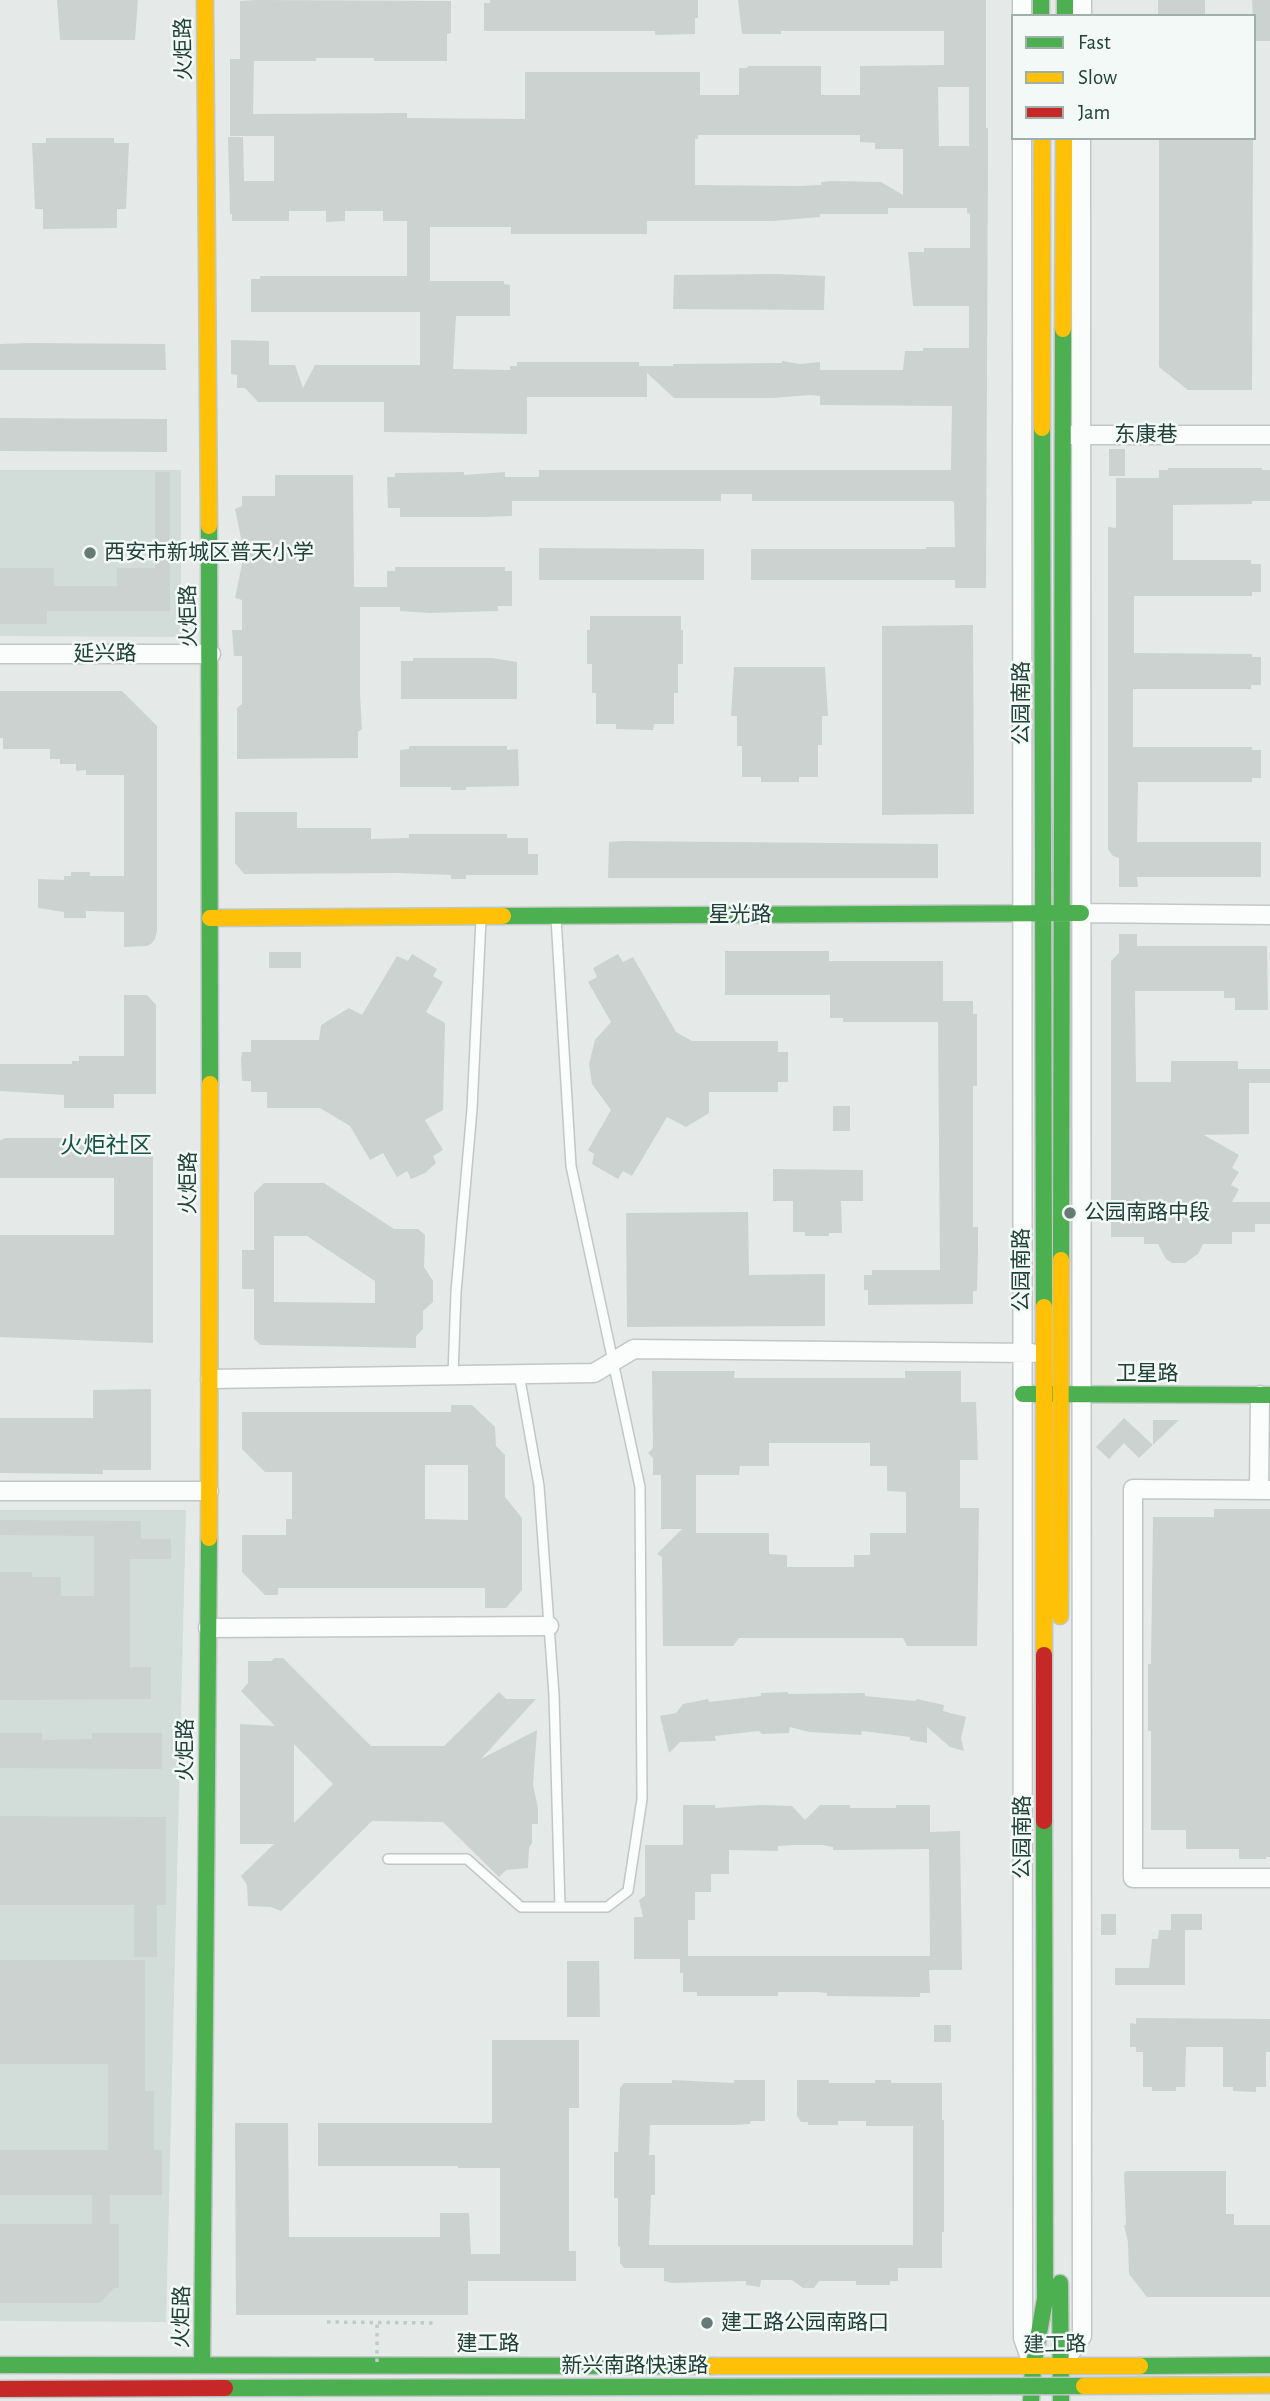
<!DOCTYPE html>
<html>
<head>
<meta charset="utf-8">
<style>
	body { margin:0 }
	#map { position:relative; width:1270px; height:2401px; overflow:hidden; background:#e5eae8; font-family:"Alegreya Sans",sans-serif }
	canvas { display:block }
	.legend { position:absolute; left:1011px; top:14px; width:245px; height:126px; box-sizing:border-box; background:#f3f9f6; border:2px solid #9fafaa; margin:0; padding:9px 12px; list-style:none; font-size:21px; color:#204038 }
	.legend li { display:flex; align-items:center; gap:14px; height:35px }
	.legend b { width:35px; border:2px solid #9fafaa }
</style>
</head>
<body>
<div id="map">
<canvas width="1270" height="2401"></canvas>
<ul class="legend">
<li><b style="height:9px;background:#4caf50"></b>Fast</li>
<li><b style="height:9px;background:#ffc107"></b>Slow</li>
<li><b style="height:9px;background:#c62828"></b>Jam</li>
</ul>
</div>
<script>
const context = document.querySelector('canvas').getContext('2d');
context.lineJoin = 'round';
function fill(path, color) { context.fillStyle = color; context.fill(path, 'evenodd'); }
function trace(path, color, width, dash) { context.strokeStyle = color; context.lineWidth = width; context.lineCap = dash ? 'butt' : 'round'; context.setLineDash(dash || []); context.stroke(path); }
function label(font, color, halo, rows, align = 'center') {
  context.font = font + ' "Alegreya Sans","Noto Sans SC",sans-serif'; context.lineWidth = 5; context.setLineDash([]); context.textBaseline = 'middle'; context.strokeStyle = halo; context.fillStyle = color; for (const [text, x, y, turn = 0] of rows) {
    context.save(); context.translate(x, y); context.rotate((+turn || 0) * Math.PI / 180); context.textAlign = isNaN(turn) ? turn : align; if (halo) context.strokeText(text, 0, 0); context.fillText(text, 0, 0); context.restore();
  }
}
const built = new Path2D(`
	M0,470H181V637L0,636Z
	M0,1510H186L166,2322L0,2321Z`);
const building = new Path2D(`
	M57,0H138L135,40H60Z
	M256,0L451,1V33L447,34V61H374V58H316V61H254L253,114L407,113V118L525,119V72H700V95H739V68H747L748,66H821V95H860V66L944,65V31H781V34H742L738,0H986V128H988V155L986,588H955V580H751V549H926V547H955L954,502L951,501H752V494H721V501H512V516L482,517H400V508H388L387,477H395V473L464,472V475L505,472V477H539V470H951L952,406L820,405V396L810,395L773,398H674L647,373V397H527V434L384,432V402H258L245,388H237V375L231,374V340L269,341V365H295L303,388L315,365H420V312H251V279H260V276H407V221H383V211H345V221L326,222V211H289V221H232V214H230L228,137H243L244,181H274V136H230V59H240V1ZM938,87H969V146H939ZM698,135H860V142L875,143V149H903V195L881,182L831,181L821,182V185L801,186L695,185V139H698ZM888,208H967V213L970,214V248H924V252H908L913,306H969V348H923V351H905L903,370H820V362L800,364L782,361V363L673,364V366H639V362H517V366H510V370L453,369L456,316H510V285L504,284V281H430V227H511V234H647V221H773L820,217V214H888Z
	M490,0H698V18H695V34L655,35V31H484V3H490Z
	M1158,0H1205V16H1158Z
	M1252,0H1270V41H1254Z
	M46,138H114V143H129L126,209H117V228L43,229V209H35L32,143H46Z
	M1159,138H1253L1252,390H1188L1159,367Z
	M777,274L825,276L824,310L673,309L674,275Z
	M30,343L165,344L166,370H0V344Z
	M0,418L167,419V452L0,451Z
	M1109,449H1125V476H1109Z
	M1168,468H1262V470H1270V501H1252V504L1173,505V560H1251V564H1261V592H1252V596H1134V653L1252,654V657H1261V685H1251V689H1133V747H1252V750H1261V778H1252V782H1138L1137,842H1261V877H1137L1138,887H1119V858L1113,856L1108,849V527L1116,528V478H1159V470H1168Z
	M155,472H170V611H47V624H0V568H54V586H117V568H155Z
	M275,475H353L354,587H387V571H395V567H505V571H512V606H498V611L429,613L400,611V607H360V695L362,729L358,732V758L237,759V708L242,704V656H234L232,630H242V600L235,598L242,564V543L235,509L242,506V496H275Z
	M539,548L704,549V580H539Z
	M590,616H681V630H683V664H678V693H674V724H654L653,730L616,729V724H596V693H592V664H587V630H590Z
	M973,625L974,814L882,815V626Z
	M413,658H492L517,662V699H401V661H413Z
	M734,667H825L828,716H822V745H818V777H799V782H761V777H742V746H737V716H731Z
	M0,691H122L157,726V931L155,939L151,944L147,946L124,947V912L86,911V918H64V912L38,908V879L64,880V876H71V872H90V876H124V775H86V770L76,771V764H60V759H50V749H3V738H0Z
	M409,746H507V750L518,749L519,786L466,787V790H451V787H400V750L409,749Z
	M235,812H297V828H371V839L409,838V834H507V838H528V854H538V875H466V879H451V875L400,873L244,874L235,863Z
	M622,841L938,844V878H608L609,842Z
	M1119,934H1137V946H1267L1268,1010H1235V998H1224V991H1135L1136,1082H1171V1061H1238V1069H1270V1083H1249V1134L1204,1135L1239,1155L1232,1168L1239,1172L1231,1185L1239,1189L1232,1202H1270V1224H1255V1232H1232V1244H1203L1198,1254L1185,1263H1172L1166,1259L1158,1244H1144V1237H1111V961L1119,953Z
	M725,951H829V961H943V1001H973V1014H977V1086H973V1227H978V1249L977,1291H973V1304L868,1305V1290H864V1275H872V1270H940L938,1022H843V1018H830V995H725Z
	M269,952H301V968H269Z
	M412,954L437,969L433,976L443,982L426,1012L445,1023L443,1110L425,1120L443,1150L433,1156L436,1163L425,1173L411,1179L407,1171L397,1177L383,1153L370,1160L350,1126L320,1108H267V1092H251V1081H242L241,1060L242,1052H251V1040H319L321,1025L349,1008L362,1015L397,956L408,961Z
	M618,954L623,962L633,957L676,1032L692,1041H778V1052H788V1082H778V1092H709V1113L686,1127L667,1117L632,1176L623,1171L618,1179L592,1164L594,1154L588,1150L611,1110L592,1084L589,1064L595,1040L611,1022L588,982L597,977L593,968Z
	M124,995H147L156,1005V1094H114V1108H64V1095L0,1091V1064H72V1061H79V1056H124Z
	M833,1106H850V1131H833Z
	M6,1138H96V1152H153V1343L0,1337V1235H114V1178H0V1140Z
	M773,1169L863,1170V1201H841L842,1233H829V1236H805V1232H793V1201H773Z
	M264,1183H324L394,1229H418L425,1235L424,1267L433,1281V1302L423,1311V1329L416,1336V1348L261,1345L254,1339V1289H242V1250H254V1193ZM274,1236H307L375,1281V1303L274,1302Z
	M748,1212L749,1275L825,1274V1326L627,1327L626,1213Z
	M652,1371H735L734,1378H905V1371H961V1402H976L978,1460H960V1508H979L977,1646H907L903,1638H739L733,1646H663L662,1557L657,1554L682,1529H661V1475H653V1458L648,1453L653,1448ZM769,1443H870V1466H887V1491L906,1492V1533H870V1555H854V1567H787V1555L769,1554V1533H696V1475H739L740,1466H769Z
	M151,1389V1470H103V1474L0,1473V1418H93V1390Z
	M451,1405H472L495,1427L496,1446L505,1455V1497L522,1518V1590L506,1608H485V1588H278V1595H265L242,1572V1535H286V1519H292V1472H265L242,1449V1412H451ZM425,1465H468V1520L425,1519Z
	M1124,1418L1153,1445V1420H1179L1139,1458L1124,1443L1109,1459L1096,1447Z
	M1214,1509H1270V1857H1266V1859H1239V1849H1186V1830H1151V1731H1148V1664H1151L1153,1517H1214Z
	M0,1520L141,1521V1539H171V1559H130V1667H151V1699L0,1700V1572H32V1577H61V1596H94V1536L0,1535Z
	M275,1658H283L371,1746H444L499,1692L506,1699H536L481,1759L537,1730L533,1785L538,1808V1824H532V1843L529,1848L528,1868L506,1870L499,1877L443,1822L372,1821L281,1911L271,1907L248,1906L247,1885L241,1876L274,1844H240V1724L275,1726L241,1691L248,1683V1661H271ZM294,1744L333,1784L294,1823Z
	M788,1692V1694L865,1693V1696L915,1701L917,1699L944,1705L943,1711L966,1717L961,1738L964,1751L950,1747L927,1727V1743L910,1740V1737L862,1731L861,1735L809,1732L790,1727L789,1733L762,1734L759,1731L715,1736L716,1741L680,1742L669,1753L660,1716L676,1713L683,1704L708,1699L709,1702L761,1696V1693Z
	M0,1733H42V1740L92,1739V1733H162V1769L0,1768Z
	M683,1805H715V1808L761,1805L792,1806L805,1820L820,1805H850V1808H896V1805H930V1832L960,1831L962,1970H929L930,1993H920V1997L827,1996V1993L817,1992H778V1996H697V1992H683V1973H680V1959H634V1917H643L639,1900L645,1896V1845H683ZM793,1845H822L833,1847V1850L929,1849L930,1956H688V1920H695V1892H711V1874H729V1850L778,1851V1846Z
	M0,1816L166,1817V1905H157V1957H134V1905H0Z
	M1101,1914H1116V1935H1101Z
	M1171,1914H1202V1930H1171Z
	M1159,1930H1185V1985H1115V1968H1149L1152,1939H1158Z
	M0,1960H145V2091H154V2150H162V2195H110V2224H119V2288H114L100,2303H0V2224H92V2195H0V2150H108V2064H0Z
	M567,1961H599L600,2017H567Z
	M1136,2018L1270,2019V2052H1266V2087H1256V2092L1233,2091V2087H1223V2047H1186L1185,2087H1176V2091H1152V2087H1143V2052H1136V2047H1130V2023L1136,2024Z
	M934,2025H951V2042H934Z
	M492,2040H579V2108H569V2251H576V2281H468V2315H236L235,2123H288L289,2237H440V2213H469L471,2254H500V2168H458V2166H318V2123H492Z
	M672,2080L734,2083V2080H765V2121H750V2124L733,2125H650L649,2155H655V2195H651L649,2245H913V2126H866V2121H838V2125H808V2122H801L797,2116V2080H829V2083H875V2080H891V2083H942V2120H944V2232H942V2268H898V2281H890V2285H856V2281H819L814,2288H803L792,2280H761L760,2287L746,2285V2281L672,2283L664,2281V2268H624L620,2263V2247L618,2246V2198H614V2152H618L620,2088L624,2083H672Z
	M1126,2171H1226V2214H1234V2225H1270V2297H1147L1129,2274L1128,2242L1124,2225H1126L1124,2173Z`);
const path = new Path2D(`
	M327,2322L436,2323`);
const lane = new Path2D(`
	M519,1374L539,1486L554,1695L560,1907
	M453,1375L456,1292L472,1109L481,919
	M388,1859H467L521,1907H607L628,1891L642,1799L640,1487L571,1166L556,918`);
const street = new Path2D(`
	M1022,0V16
	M1082,16V0
	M1022,138L1023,2338L1033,2366
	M1071,435H1270
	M0,654H211
	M1081,913L1270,915
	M210,1379L594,1373L634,1349L1032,1353
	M1259,1490L1260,1395
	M1270,1490L1133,1489V1878H1270
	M0,1491H209
	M208,1628L549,1626
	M1060,2367L1082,2336L1081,138`);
const fast = new Path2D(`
	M1041,0V16
	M1065,0V16
	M1042,428L1044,1307
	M209,526L210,1084
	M503,916L1081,913
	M1061,1260L1063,329
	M1023,1394L1270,1395
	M1060,2283L1061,2401
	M0,2365L712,2366
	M202,2365L209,1538
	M1140,2366L1270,2365
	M1031,2401L1033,2367L1045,2299L1044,1821`);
const slow = new Path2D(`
	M205,0L209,526
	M1042,138V428
	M1063,329L1064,138
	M210,918L503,916
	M1044,1307V1655
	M209,1538L210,1084
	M1060,1616L1061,1260
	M712,2366H1140`);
const jam = new Path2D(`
	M1044,1655V1821`);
const pathBridge = new Path2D(`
	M377,2362V2322`);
const fastBridge = new Path2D(`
	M225,2388L1084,2386`);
const slowBridge = new Path2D(`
	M1084,2386L1270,2385`);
const jamBridge = new Path2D(`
	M0,2389L225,2388`);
const markers = [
	[90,553,7,"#657c76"],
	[1070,1213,7,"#657c76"],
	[707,2323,7,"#657c76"]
];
const streetNames = [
	["火炬路",184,49,-91],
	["东康巷",1146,435],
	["火炬路",189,616,-91],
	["延兴路",105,654],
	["公园南路",1022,703,-90],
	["星光路",740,915],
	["火炬路",189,1183,-90],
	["公园南路",1022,1270,-90],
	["卫星路",1147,1374],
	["火炬路",186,1750,-90],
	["公园南路",1023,1837,-90],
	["火炬路",182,2317,-89],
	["建工路",488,2344],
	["建工路",1055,2345,-1],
	["新兴南路快速路",635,2366]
];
const poiNames = [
	["西安市新城区普天小学",104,553],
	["公园南路中段",1084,1213],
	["建工路公园南路口",721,2323]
];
const neighbourhoodNames = [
	["火炬社区",106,1146]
];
fill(built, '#d2dcd8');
fill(building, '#ccd2cf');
trace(lane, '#c2c7c5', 12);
trace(street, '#c2c7c5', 21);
trace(fast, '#c0c8c5', 19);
trace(slow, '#c0c8c5', 19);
trace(jam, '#c0c8c5', 19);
trace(path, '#c1cac8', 3.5, [3.5, 5]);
trace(lane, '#fbfcfc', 9);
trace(street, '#fbfcfc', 18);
trace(fast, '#4caf50', 16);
trace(slow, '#ffc107', 16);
trace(jam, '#c62828', 16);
trace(fastBridge, '#bcc7c4', 19, []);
trace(slowBridge, '#bcc7c4', 19, []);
trace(jamBridge, '#bcc7c4', 19, []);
trace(pathBridge, '#c1cac8', 3.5, [3.5, 5]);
trace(fastBridge, '#4caf50', 16);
trace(slowBridge, '#ffc107', 16);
trace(jamBridge, '#c62828', 16);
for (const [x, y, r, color] of markers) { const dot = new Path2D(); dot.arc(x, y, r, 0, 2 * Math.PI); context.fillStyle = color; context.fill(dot); trace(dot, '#f3f9f6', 2.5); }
label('21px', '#204038', '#f3f9f6', streetNames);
label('21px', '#204038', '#f3f9f6', poiNames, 'left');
label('23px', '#1a5447', '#f3f9f6', neighbourhoodNames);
</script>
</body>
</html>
